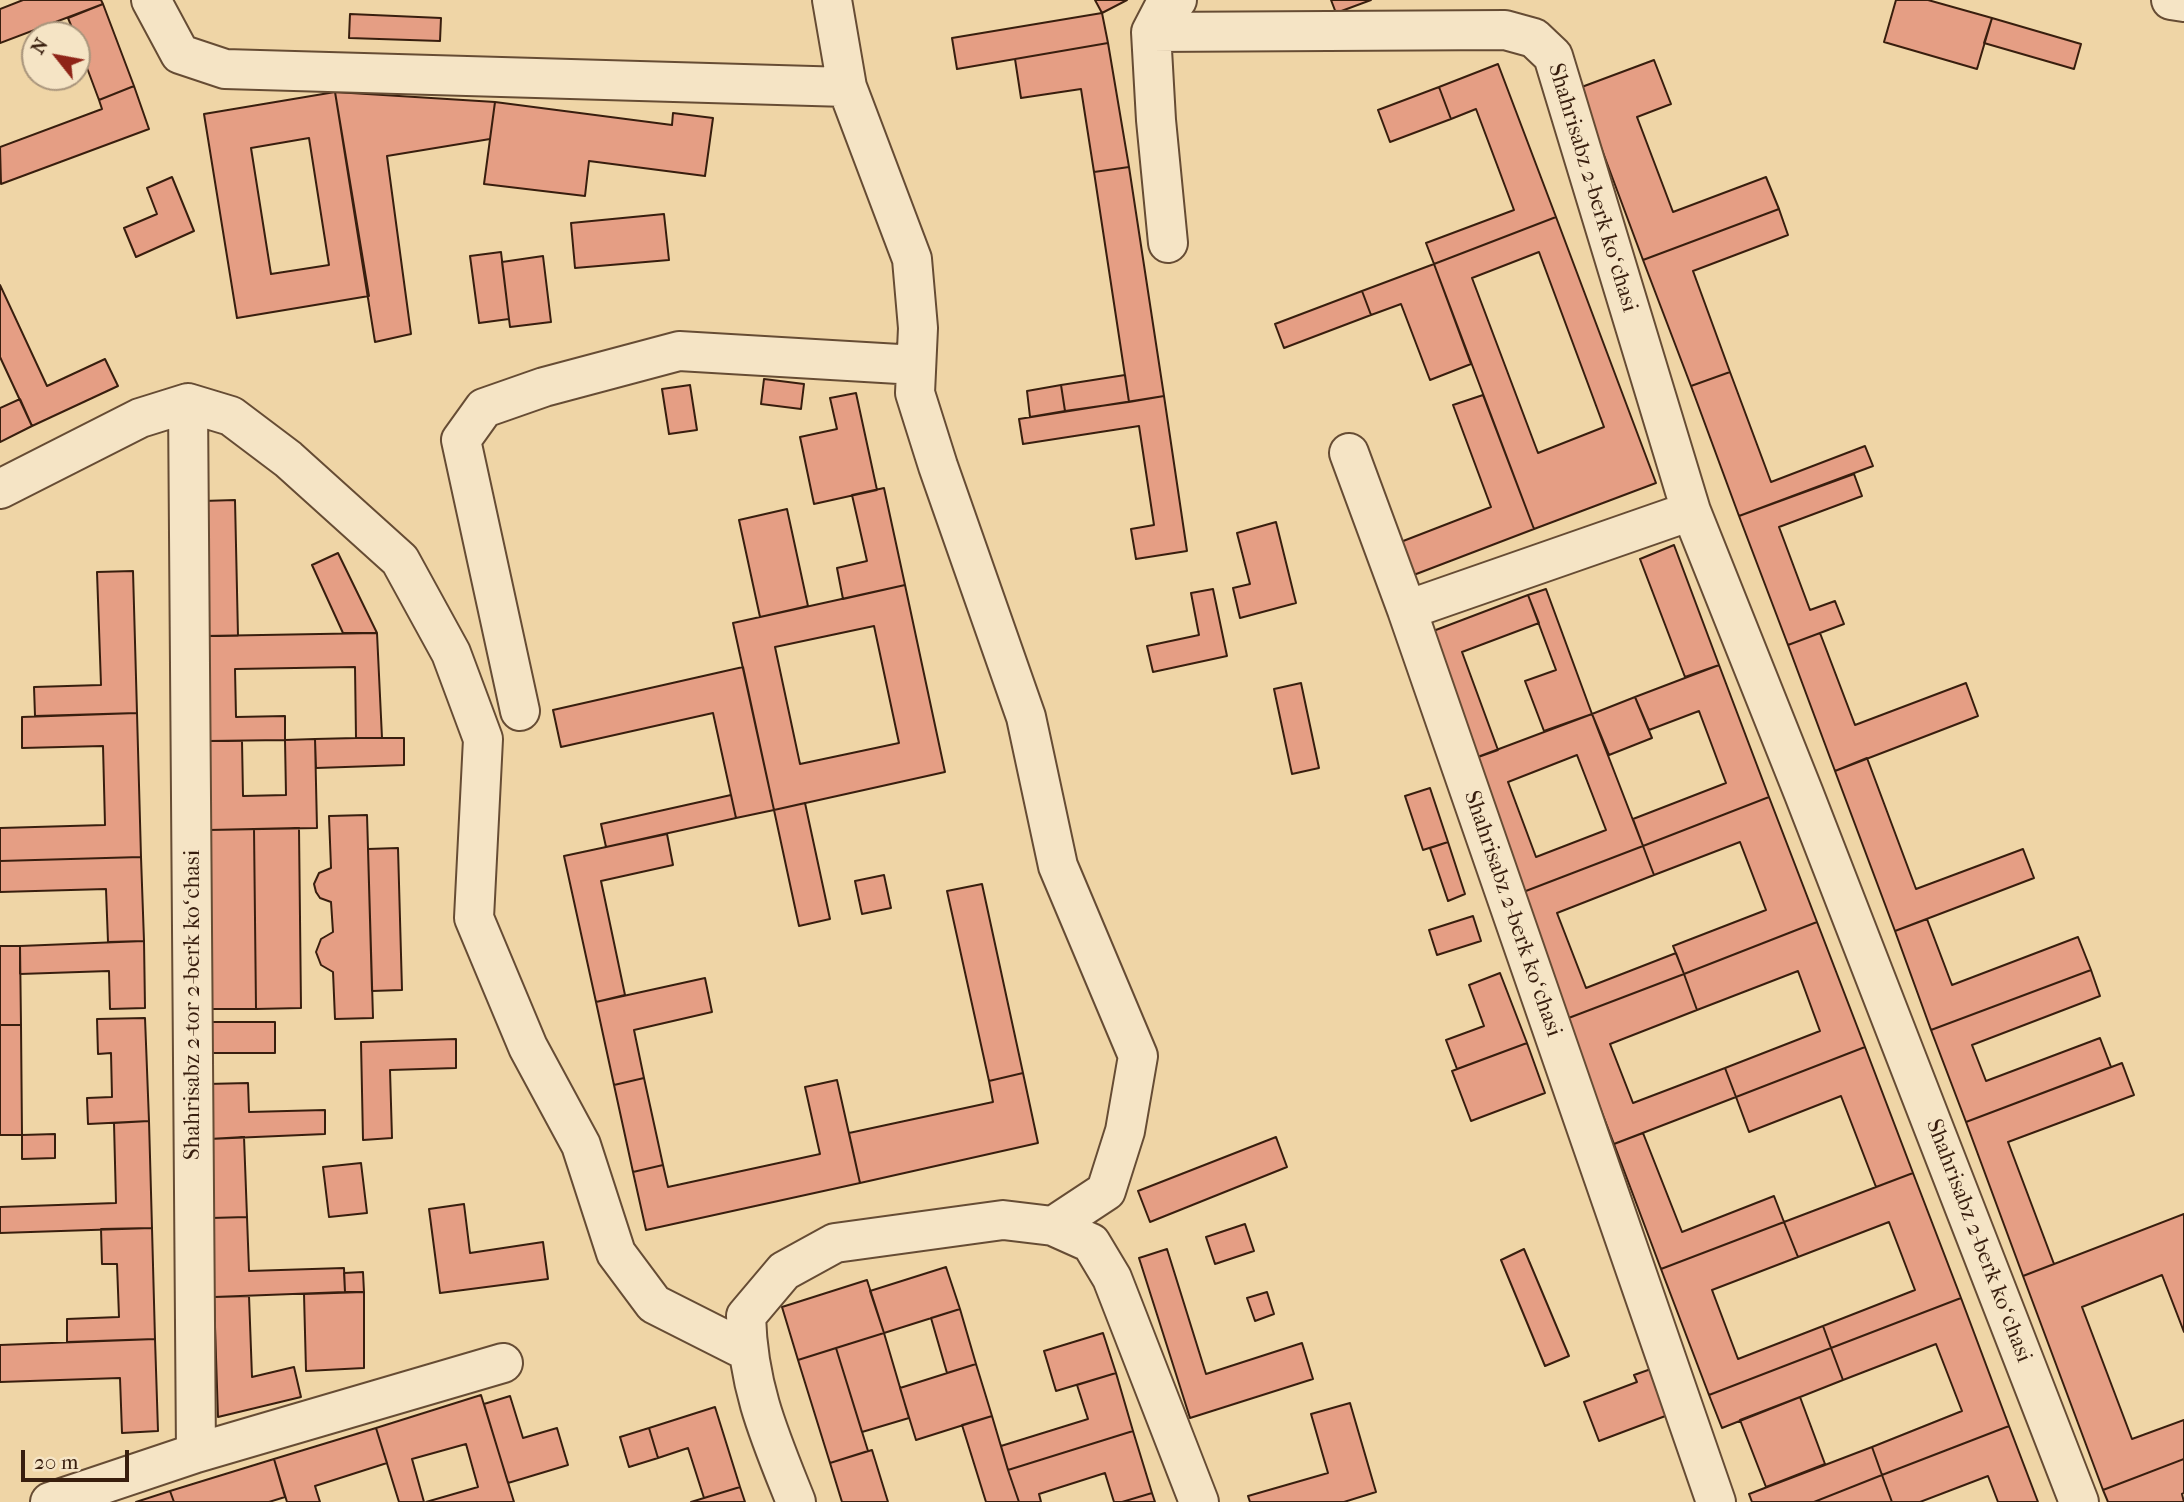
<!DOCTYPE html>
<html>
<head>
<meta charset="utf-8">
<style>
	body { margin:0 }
	#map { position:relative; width:2184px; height:1502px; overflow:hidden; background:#efd5a6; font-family:"IM FELL French Canon",serif }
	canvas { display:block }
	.north { position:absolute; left:21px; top:21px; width:70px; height:70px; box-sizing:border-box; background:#f5e4c5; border:2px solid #a9957c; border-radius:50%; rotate:301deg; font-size:19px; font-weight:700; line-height:28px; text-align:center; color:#381e0e }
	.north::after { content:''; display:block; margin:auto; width:24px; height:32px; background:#8f2418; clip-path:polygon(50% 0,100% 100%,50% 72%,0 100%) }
	.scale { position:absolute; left:21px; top:1450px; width:108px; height:32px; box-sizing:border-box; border:4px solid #381e0e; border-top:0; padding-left:9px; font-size:21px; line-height:24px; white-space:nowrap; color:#381e0e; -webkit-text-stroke:5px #f5e4c5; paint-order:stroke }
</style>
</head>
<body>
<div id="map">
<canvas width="2184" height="1502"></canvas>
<div class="north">N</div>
<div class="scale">20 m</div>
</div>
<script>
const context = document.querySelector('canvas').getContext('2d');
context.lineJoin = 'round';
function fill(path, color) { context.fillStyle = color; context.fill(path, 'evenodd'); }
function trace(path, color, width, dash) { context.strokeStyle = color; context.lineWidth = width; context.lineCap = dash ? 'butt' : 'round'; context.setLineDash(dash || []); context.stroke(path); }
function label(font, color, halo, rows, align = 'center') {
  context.font = font + ' "IM FELL French Canon",serif'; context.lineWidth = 7; context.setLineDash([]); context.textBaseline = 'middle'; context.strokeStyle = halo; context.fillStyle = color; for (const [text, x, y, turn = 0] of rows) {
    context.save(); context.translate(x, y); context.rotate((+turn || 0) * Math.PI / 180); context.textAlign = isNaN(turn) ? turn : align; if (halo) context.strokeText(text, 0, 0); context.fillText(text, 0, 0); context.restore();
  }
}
const building = new Path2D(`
	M23,0H101L103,4L0,43V9Z
	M1095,0H1127L1102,13Z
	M1331,0H1371L1336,13Z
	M1896,0H1928L1992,18L1977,69L1884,42Z
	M103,4L134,86L99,100L77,41V35H75L68,18Z
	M1102,13L1108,43L957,69L952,38Z
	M350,14L441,18L440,41L349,38Z
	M1992,18L2081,44L2074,69L1984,43Z
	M1108,43L1129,167L1094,172L1081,89L1021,98L1015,59Z
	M1654,60L1671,104L1637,117L1673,212L1766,177L1779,209L1643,260L1579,88Z
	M1498,64L1556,217L1434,264L1426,243L1514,210L1476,109L1451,119L1439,87Z
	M134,86L149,129L1,184L0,147L102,109L99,100Z
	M1439,87L1451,119L1390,142L1378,110Z
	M335,92L369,296L237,318L204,114ZM309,138L329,265L271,274L251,148Z
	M335,92L495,102L490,139L387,156L411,334L375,342Z
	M495,102L672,125L673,113L713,118L705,176L589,161L585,196L484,184Z
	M1129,167L1164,396L1129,402L1094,172Z
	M172,177L194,231L136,257L124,228L157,214L147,188Z
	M1779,209L1788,235L1693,271L1730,372L1691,386L1643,260Z
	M664,214L669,260L575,268L571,223Z
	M1556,217L1656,483L1534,529L1434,264ZM1539,252L1604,427L1538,453L1472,278Z
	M501,252L509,319L479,323L470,256Z
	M543,256L551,322L510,327L502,262Z
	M1434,264L1471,364L1430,380L1401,304L1371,315L1362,291Z
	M0,285L47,386L105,359L118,386L32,426L0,357Z
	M1362,291L1371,315L1284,348L1275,324Z
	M1730,372L1771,482L1865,446L1873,466L1739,516L1691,386Z
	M1125,375L1129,402L1065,411L1061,385Z
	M764,379L804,384L801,409L761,404Z
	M690,385L697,430L669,434L662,389Z
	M1061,385L1065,411L1030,417L1027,391Z
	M856,393L877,490L814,504L800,437L837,429L830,398Z
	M1483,395L1534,529L1411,576L1398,543L1491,507L1453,405Z
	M1164,396L1187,551L1136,559L1131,529L1154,525L1139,426L1023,444L1019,419Z
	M20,399L32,426L0,442V408Z
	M1854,474L1862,496L1779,527L1810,610L1835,601L1844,624L1788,645L1739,516Z
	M884,488L905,585L843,599L837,568L867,561L852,495Z
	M235,500L238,636H205L203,501Z
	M787,509L808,606L760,617L739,520Z
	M1276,522L1296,603L1240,618L1233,588L1250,584L1237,533Z
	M1674,545L1719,665L1685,677L1640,559Z
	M338,553L377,633H343L312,565Z
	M133,571L137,713L35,716L34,687L101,685L97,572Z
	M905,585L945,772L774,810L733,623ZM874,626L899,743L800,764L775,647Z
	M1213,589L1227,656L1153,672L1147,646L1199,635L1191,593Z
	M1546,589L1592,714L1544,731L1525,681L1556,670L1528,595Z
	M1528,595L1539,623L1462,652L1498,750L1467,761L1420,636Z
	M377,633L382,738H356L355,667L235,669L236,717L285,716V740L207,741L205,636Z
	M1820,633L1855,725L1966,683L1978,716L1835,771L1788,645Z
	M1719,665L1769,797L1643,846L1633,819L1726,783L1699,711L1649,730L1635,697Z
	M743,667L774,810L736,818L713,713L561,747L553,710Z
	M1301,683L1319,768L1292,774L1274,689Z
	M1635,697L1652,738L1609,755L1592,714Z
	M137,713L141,857L0,861V828L105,825L103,746L22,748V717Z
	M1592,714L1643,846L1518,894L1467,761ZM1577,755L1606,830L1536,857L1508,782Z
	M356,738H404V765L316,768L315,739Z
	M315,739L317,828L208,830L207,741H242L243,796L286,795L285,740Z
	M1867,758L1916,889L2023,849L2034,878L1895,931L1835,771Z
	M1430,788L1448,842L1423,850L1405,796Z
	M731,795L736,818L606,847L601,824Z
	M1769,797L1817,922L1684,974L1673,946L1766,910L1740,842L1654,875L1643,846Z
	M805,803L830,919L799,926L774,810Z
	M367,815L373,1018L335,1019L333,972L321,965L316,952L321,939L333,932L331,902L320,898L316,892L314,884L319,873L331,868L329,816Z
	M299,828L301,1008L256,1009L254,829Z
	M254,829L256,1009H211L208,830Z
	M667,834L673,865L601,881L625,995L596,1002L564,856Z
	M1448,842L1465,894L1448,901L1430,848Z
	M1643,846L1654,875L1557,913L1586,988L1676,953L1684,974L1566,1019L1518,894Z
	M398,848L402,990L372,991L368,849Z
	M141,857L144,941L108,942L106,889L0,892V861Z
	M884,875L891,908L862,914L855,881Z
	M982,884L1023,1073L989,1081L947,891Z
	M1473,916L1481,941L1437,955L1429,930Z
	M1927,919L1952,985L2078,937L2091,970L1931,1030L1895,931Z
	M1817,922L1865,1047L1736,1097L1725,1068L1820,1031L1798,971L1697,1010L1684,974Z
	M144,941L145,1008L110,1009L109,971L20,974V946Z
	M0,946H20L21,1025H0Z
	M2091,970L2100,996L1972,1045L1986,1081L2100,1038L2111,1067L1966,1122L1931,1030Z
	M1500,973L1527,1043L1457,1069L1446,1040L1484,1026L1469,985Z
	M1684,974L1697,1010L1610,1044L1633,1103L1725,1068L1736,1097L1614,1144L1566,1019Z
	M705,978L712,1012L634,1030L644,1078L614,1085L596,1002Z
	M145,1018L149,1121L88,1124L87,1098L112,1097L111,1053L98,1054L97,1019Z
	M211,1022H275V1053H210Z
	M0,1025H21L22,1135H0Z
	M456,1039V1068L390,1070L392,1138L363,1140L361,1042Z
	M1527,1043L1545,1093L1471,1121L1452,1071Z
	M1865,1047L1913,1173L1876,1187L1841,1096L1749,1132L1736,1097Z
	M2122,1063L2134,1095L2008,1142L2054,1264L2023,1276L1966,1122Z
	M1023,1073L1038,1143L860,1183L849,1133L993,1102L989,1081Z
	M644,1078L663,1165L633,1172L614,1085Z
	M837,1080L860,1183L646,1230L633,1172L663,1165L668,1187L820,1154L805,1087Z
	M248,1083L249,1112L325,1110V1134L209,1139L207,1084Z
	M149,1121L152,1228L0,1233V1207L116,1203L114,1123Z
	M1643,1133L1682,1232L1774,1196L1784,1222L1661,1269L1614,1144Z
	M55,1134V1158L22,1159V1135Z
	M244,1137L247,1217L211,1218L209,1139Z
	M1276,1137L1287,1167L1150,1222L1138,1191Z
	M361,1163L367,1213L329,1217L323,1167Z
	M1913,1173L1961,1298L1831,1348L1823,1326L1915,1290L1889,1222L1798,1257L1784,1222Z
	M464,1204L470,1253L543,1242L548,1279L440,1293L429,1209Z
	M2184,1214V1332L2162,1275L2082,1307L2132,1439L2184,1420V1459L2103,1490L2023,1276Z
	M247,1217L249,1271L344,1268L345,1292L214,1297L211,1218Z
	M1784,1222L1798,1257L1712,1290L1738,1359L1823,1326L1831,1348L1709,1395L1661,1269Z
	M1245,1224L1254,1251L1215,1264L1206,1237Z
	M152,1228L155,1339L67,1342V1319L119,1317L117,1264H102L101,1229Z
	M1167,1249L1206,1374L1302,1343L1313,1379L1190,1418L1139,1258Z
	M1524,1249L1569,1356L1545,1366L1501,1260Z
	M946,1267L960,1309L884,1333L870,1291Z
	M363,1272L364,1292H345L344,1273Z
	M867,1280L884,1333L798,1360L782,1307Z
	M364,1292V1368L306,1371L304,1294Z
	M1267,1292L1274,1314L1255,1321L1247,1298Z
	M249,1296L252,1377L294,1367L301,1397L218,1417L214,1297Z
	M1961,1298L2009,1426L1882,1475L1872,1447L1962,1411L1936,1344L1843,1380L1831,1348Z
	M960,1309L976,1364L947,1373L931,1318Z
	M884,1333L909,1418L862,1432L836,1348Z
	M1103,1333L1116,1373L1056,1391L1044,1351Z
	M155,1339L158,1431L122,1433L120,1378L0,1382V1345Z
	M836,1348L868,1451L830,1463L798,1360Z
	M1831,1348L1843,1380L1722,1428L1709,1395Z
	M976,1364L992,1416L916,1440L900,1388Z
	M1651,1369L1668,1415L1599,1441L1584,1402L1637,1382L1634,1375Z
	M1116,1373L1133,1431L1008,1470L1001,1446L1088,1419L1077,1385Z
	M481,1395L514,1502H426L478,1487L466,1444L412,1459L424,1502H399L376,1428Z
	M510,1396L523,1438L557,1428L568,1465L508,1483L484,1404Z
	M1800,1397L1825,1464L1766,1487L1740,1420Z
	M1350,1403L1376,1492L1344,1502H1250L1248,1496L1328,1473L1311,1414Z
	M715,1407L740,1487L704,1498L688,1448L658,1458L649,1428Z
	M992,1416L1008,1470L1019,1502H986L962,1425Z
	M2009,1426L2038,1502H1998L1988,1476L1920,1502H1892L1882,1475Z
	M376,1428L387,1463L315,1486L320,1502H287L274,1459Z
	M649,1428L658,1458L629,1467L620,1437Z
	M1133,1431L1152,1493L1122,1502H1114L1105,1473L1039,1494L1041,1502H1019L1008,1470Z
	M1872,1447L1882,1475L1814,1502H1752L1749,1494Z
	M872,1450L888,1502H842L830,1463Z
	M274,1459L285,1497L269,1502H174L170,1491Z
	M2184,1459V1493L2182,1494L2184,1502H2108L2103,1490Z
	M1882,1475L1892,1502H1814Z
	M740,1487L745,1502H691L704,1498Z
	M170,1491L174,1502H136Z
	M1152,1493L1155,1502H1122Z`);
const minor = new Path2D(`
	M151,0L180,54L225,69L847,87L832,0
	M2171,0L2184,2
	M1151,32L1505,30L1534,38L1553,56L1691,511L1804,794L2079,1502
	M847,87L912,259L918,328L915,393L938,466L1026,717L1058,866L1138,1056L1125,1131L1106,1191L1053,1226
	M1168,243L1156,120L1151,32L1164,7L1177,0
	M1349,453L1407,610
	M0,489L140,418L188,403L231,416L288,459L400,560L451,653L483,739L474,918L528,1047L581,1145L616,1253L654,1304L747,1351
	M1691,511L1407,610L1716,1502
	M520,711L461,440L484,408L544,387L679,351L916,365
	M196,1453L503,1363
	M50,1502L196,1453L188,403
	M796,1502C770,1437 748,1388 746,1316L784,1271L835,1243L1003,1220L1053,1226L1091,1243L1112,1278L1199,1502`);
const streetNames = [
	["Shahrisabz 2-berk koʻchasi",1592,188,73],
	["Shahrisabz 2-berk koʻchasi",1512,914,71],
	["Shahrisabz 2-tor 2-berk koʻchasi",193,1005,-90],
	["Shahrisabz 2-berk koʻchasi",1978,1241,69]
];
fill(building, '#e59e84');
trace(building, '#381e0e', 2);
trace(minor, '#664c34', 42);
trace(minor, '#f5e4c5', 38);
label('23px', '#381e0e', '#f5e4c5', streetNames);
</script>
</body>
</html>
